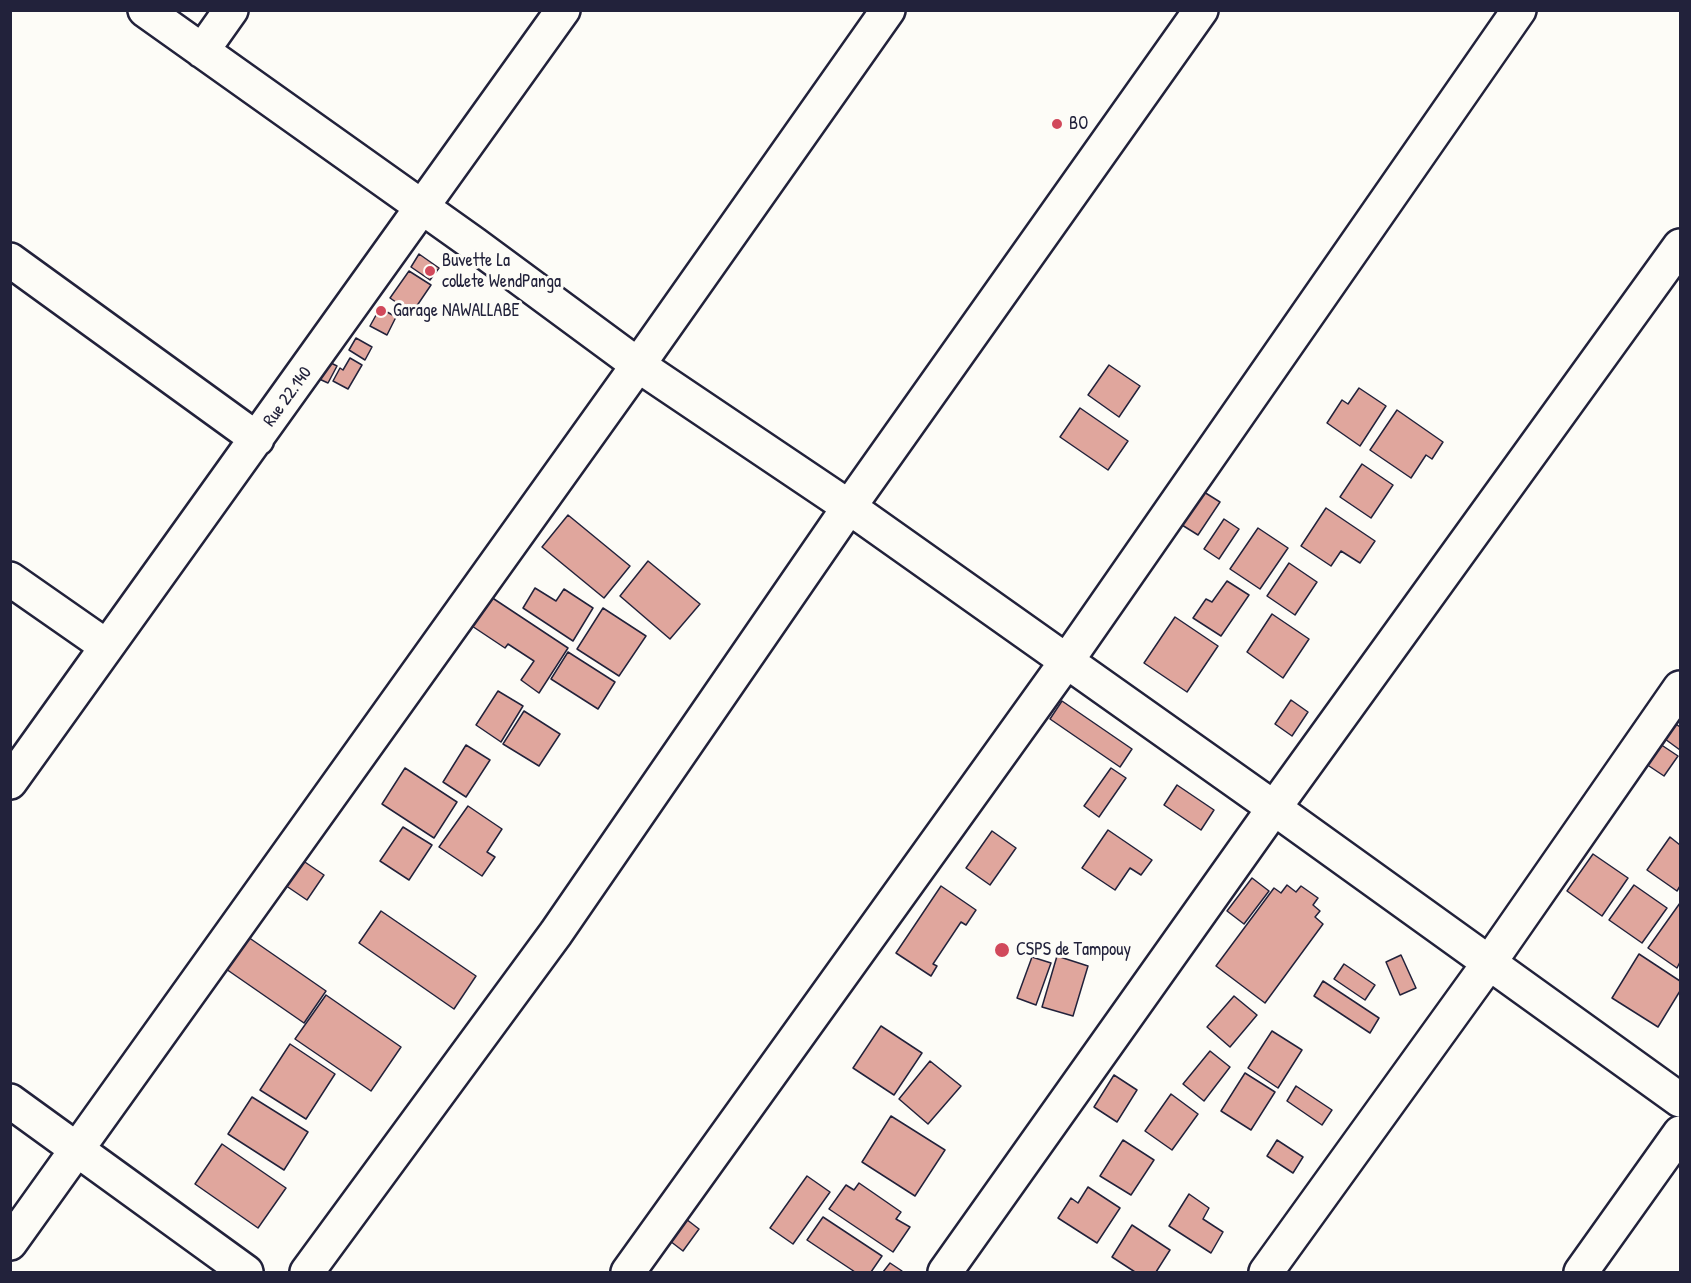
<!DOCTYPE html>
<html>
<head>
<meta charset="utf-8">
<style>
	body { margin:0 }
	#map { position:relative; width:1691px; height:1283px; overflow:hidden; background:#fdfcf7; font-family:"Patrick Hand",sans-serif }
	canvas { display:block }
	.frame { position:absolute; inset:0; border:12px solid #22223b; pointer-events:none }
</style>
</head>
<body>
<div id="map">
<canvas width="1691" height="1283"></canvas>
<div class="frame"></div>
</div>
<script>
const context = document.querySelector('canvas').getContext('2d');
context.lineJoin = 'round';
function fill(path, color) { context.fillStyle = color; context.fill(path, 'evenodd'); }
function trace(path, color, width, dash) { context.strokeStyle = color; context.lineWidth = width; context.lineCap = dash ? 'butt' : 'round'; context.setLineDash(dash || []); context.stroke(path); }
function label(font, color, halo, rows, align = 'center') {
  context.font = font + ' "Patrick Hand",sans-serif'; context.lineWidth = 6; context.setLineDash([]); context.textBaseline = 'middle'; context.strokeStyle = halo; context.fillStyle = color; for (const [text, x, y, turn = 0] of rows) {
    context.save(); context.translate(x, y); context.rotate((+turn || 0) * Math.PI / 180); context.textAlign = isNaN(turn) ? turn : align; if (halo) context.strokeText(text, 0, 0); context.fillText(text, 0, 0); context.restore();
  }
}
const building = new Path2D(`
	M419,254L439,268L430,280L411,267Z
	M409,271L431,285L412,313L390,298Z
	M380,308L396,317L387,335L370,326Z
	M356,338L372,347L365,360L349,350Z
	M350,358L362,365L348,389L333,381L340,368L343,370Z
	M325,360L337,366L328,383L317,378Z
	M1109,365L1140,386L1119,417L1088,395Z
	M1359,388L1386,406L1360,446L1327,423L1342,400L1348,404Z
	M1080,408L1128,441L1108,470L1060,437Z
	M1397,410L1443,442L1432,459L1426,455L1411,478L1370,450Z
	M1362,464L1393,485L1371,518L1340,497Z
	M1204,492L1220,502L1198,535L1182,525Z
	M1326,508L1375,541L1360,563L1341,551L1331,566L1301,546Z
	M568,515L630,566L604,598L542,547Z
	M1224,519L1239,529L1219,559L1204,549Z
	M1258,528L1288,548L1260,589L1230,569Z
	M648,561L700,604L670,639L620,596Z
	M1289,563L1317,582L1295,615L1267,596Z
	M1227,581L1249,595L1221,636L1193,618L1206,599L1212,602Z
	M535,588L556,601L564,589L593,608L573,641L523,608Z
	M491,597L568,648L539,693L521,680L534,661L508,644L505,648L472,626Z
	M603,608L646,636L619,676L577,649Z
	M1272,614L1309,639L1283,678L1247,652Z
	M1175,617L1218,646L1187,692L1144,663Z
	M568,652L615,682L598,709L551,679Z
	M498,691L523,706L501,742L476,725Z
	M1291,700L1308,712L1292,736L1275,724Z
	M1062,701L1132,749L1120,767L1050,719Z
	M524,711L560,734L539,766L503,744Z
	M1676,724L1680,727V750L1665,739Z
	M1660,744L1678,756L1664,776L1646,764Z
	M466,745L490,760L466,797L443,782Z
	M405,768L457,802L434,838L382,804Z
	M1111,768L1126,778L1099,817L1084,806Z
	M1177,785L1214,810L1201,830L1164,805Z
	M468,806L502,829L487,852L495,857L482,876L439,847Z
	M403,827L432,845L409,880L380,861Z
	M1108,830L1152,860L1141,875L1130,868L1115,890L1082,868Z
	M992,831L1016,848L990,885L966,868Z
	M1670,837L1680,845V886L1677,891L1647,870Z
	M1593,854L1628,878L1602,916L1567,891Z
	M296,856L324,875L307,900L279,881Z
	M1252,878L1269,891L1244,924L1227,911Z
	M1287,885L1296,892L1301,886L1318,898L1313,905L1320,911L1315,917L1323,924L1265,1003L1216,966L1274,888L1281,893Z
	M1634,885L1667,908L1642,943L1609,920Z
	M941,886L976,910L966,925L961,922L933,964L937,966L931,976L896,953Z
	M1680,903V962L1677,968L1648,948Z
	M381,911L476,976L454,1009L359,943Z
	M248,937L326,991L304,1023L226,969Z
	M1639,954L1680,981V991L1658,1027L1612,998Z
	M1401,955L1416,988L1400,995L1386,962Z
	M1057,956L1088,966L1073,1016L1042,1007Z
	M1032,957L1051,963L1036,1005L1017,998Z
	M1344,964L1375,985L1365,1000L1334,979Z
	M1323,981L1379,1018L1370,1033L1314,996Z
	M326,995L401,1047L371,1091L295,1039Z
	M1234,996L1257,1015L1230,1047L1207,1027Z
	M881,1026L922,1053L894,1095L853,1068Z
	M1272,1031L1302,1050L1278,1088L1248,1068Z
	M290,1044L335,1074L306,1119L260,1090Z
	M1210,1051L1230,1067L1204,1101L1183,1084Z
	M930,1061L961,1086L928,1124L899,1099Z
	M1245,1073L1275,1092L1251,1130L1221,1111Z
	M1114,1075L1137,1090L1117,1122L1094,1107Z
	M1296,1086L1332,1110L1322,1125L1287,1101Z
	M1171,1094L1198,1114L1172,1150L1145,1131Z
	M252,1097L308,1132L284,1170L228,1134Z
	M891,1116L945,1150L915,1196L862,1162Z
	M1123,1140L1154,1160L1131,1195L1100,1176Z
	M1277,1140L1303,1157L1293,1173L1267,1156Z
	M222,1144L286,1188L258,1228L195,1184Z
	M807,1176L830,1192L793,1244L770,1228Z
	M859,1183L901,1212L896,1219L910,1227L893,1252L829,1209L846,1185L854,1190Z
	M1088,1187L1120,1208L1097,1243L1058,1218L1071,1198L1078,1203Z
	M1189,1194L1209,1208L1203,1219L1223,1232L1211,1253L1169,1226Z
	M823,1217L882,1256L871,1272H855L807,1240Z
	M686,1219L699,1229L683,1251L670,1241Z
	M1132,1225L1170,1250L1156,1272H1135L1112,1257Z
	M890,1263L902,1271L901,1272H883Z`);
const street = new Path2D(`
	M145,10L474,244L638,365L849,507L1274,808L1680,1100
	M202,51L231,10
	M10,260L257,439
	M10,579L106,646
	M10,782L563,10
	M10,1101L246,1272
	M10,1243L638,365L888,10
	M307,1272L556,933L849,507L1201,10
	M628,1272L1066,662L1519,10
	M945,1272L1274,808L1680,246
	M1266,1272L1489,963L1680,688
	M1581,1272L1680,1133`);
const markers = [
	[1057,124,6,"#d1495b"],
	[430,271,6,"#d1495b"],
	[381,311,6,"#d1495b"],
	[1002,950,8,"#d1495b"]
];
const poiNames = [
	["BO",1069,124],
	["Buvette La",442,261],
	["collete WendPanga",442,282],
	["Garage NAWALLABE",393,311],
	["CSPS de Tampouy",1016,950]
];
const streetNames = [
	["Rue 22.140",288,397,-54]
];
fill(building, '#e0a69d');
trace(building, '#22223b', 1.5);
trace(street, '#22223b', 38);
trace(street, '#fdfcf7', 33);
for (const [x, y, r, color] of markers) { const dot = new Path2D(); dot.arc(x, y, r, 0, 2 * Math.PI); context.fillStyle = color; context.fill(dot); trace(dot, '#fdfcf7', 2); }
label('18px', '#22223b', '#fdfcf7', poiNames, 'left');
label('18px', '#22223b', '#fdfcf7', streetNames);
</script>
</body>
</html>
